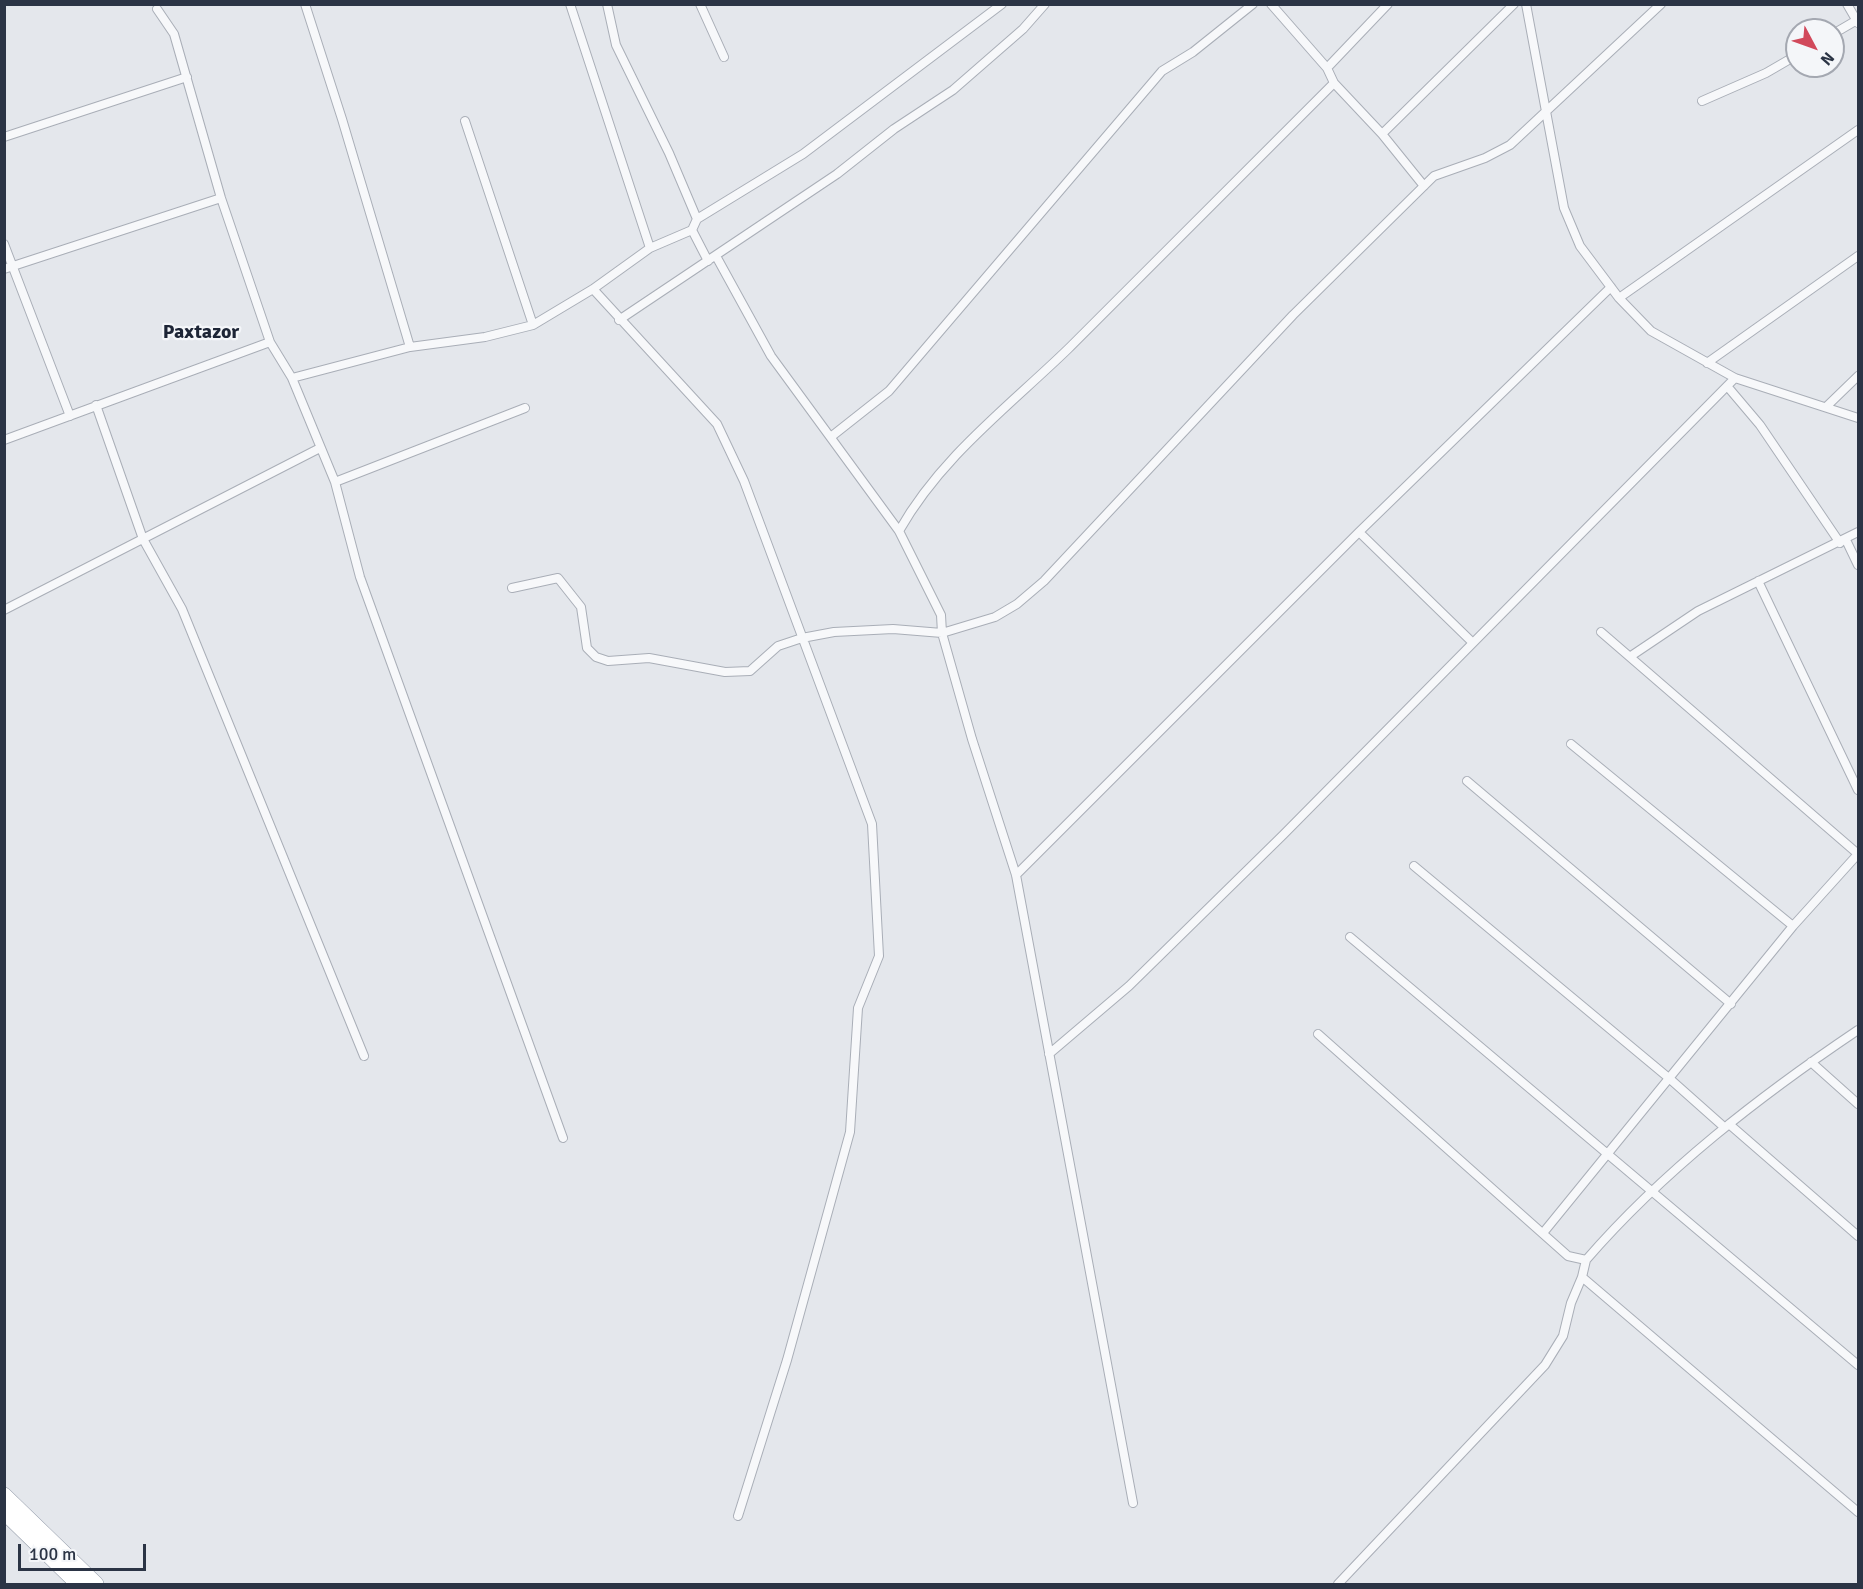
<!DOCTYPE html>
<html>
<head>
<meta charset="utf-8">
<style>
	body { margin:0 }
	#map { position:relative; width:1863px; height:1589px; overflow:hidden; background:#e4e7ec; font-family:Signika,sans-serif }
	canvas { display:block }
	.frame { position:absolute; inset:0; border:6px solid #2b3445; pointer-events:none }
	.north { position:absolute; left:1785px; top:18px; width:60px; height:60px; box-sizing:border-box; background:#f4f6f9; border:2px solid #a4a8b1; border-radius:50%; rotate:131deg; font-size:16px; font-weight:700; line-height:24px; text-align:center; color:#2b3445 }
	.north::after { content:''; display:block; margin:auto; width:21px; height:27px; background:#d1495b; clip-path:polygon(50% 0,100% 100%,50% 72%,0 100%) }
	.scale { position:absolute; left:18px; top:1544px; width:128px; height:27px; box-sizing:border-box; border:3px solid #2b3445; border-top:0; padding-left:8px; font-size:18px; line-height:21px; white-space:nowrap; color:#2b3445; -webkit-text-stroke:4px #f4f6f9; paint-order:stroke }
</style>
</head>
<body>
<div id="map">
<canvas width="1863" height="1589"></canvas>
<div class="frame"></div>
<div class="north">N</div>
<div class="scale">100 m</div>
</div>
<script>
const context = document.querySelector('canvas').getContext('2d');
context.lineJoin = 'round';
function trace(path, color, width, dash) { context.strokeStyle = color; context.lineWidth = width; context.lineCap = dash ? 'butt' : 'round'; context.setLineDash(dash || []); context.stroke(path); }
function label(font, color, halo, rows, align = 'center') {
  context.font = font + ' Signika,sans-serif'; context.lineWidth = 4.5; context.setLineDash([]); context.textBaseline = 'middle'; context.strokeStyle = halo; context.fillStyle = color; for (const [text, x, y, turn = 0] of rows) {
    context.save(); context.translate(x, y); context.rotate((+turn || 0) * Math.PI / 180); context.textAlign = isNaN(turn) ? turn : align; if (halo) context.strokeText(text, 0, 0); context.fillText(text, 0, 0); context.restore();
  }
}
const street = new Path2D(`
	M305,4L342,119L410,347
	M570,4L650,248
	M607,4L616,45L669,153L697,219
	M700,4L724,57
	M1271,4L1327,68L1334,83L1382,134L1424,186
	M1526,4L1564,208L1580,246L1619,298L1651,331L1735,378L1858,418
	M1847,4L1858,23
	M157,9L174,34L221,198L270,342L292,378L335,482L360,577L563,1138
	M1833,34L1857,20
	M1327,68L1388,4
	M1702,101L1766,73L1797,55
	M465,121L533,325
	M1382,134L1514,4
	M4,137L187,77
	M692,230L708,261
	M4,244L70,416
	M716,256L771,356L899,531L941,615L942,633L972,739L1016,875L1133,1503
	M4,269L221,198
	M593,289L717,424L744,481L872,824L879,956L858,1008L850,1132L787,1360L738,1516
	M1619,298L1858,130
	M619,320L837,174L894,129L953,90L1023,29L1045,4
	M1707,363L1858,256
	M292,378L410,347L485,337L533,325L593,289L650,248L692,230L697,219L803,154L1002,4
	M1727,386L1760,425L1840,543
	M96,405L143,539L182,609L364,1056
	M1826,407L1858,376
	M832,436L889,391L1162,71L1193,52L1253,4
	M4,440L270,342
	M335,482L525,408
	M899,531C941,457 1007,408 1068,349C1157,261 1245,172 1334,83
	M1359,532L1472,642
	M1846,540L1858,565
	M1758,581L1858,790
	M512,588L558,578L581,607L587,648L596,657L608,661L649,658L725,672L750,671L778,646L802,638L834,632L893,629L942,633L995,617L1017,604L1044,581L1293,315L1434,176L1485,158L1510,145L1661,4
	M4,610L320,448
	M1601,632L1858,854
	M1631,656L1698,611L1858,532
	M1571,744L1793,926
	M1467,781L1731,1004
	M1414,866L1670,1079L1724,1127
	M1016,875L1359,532L1611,287
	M1350,937L1858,1365
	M1318,1034L1568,1256L1586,1260L1582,1277L1858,1512
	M1049,1054L1129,986L1283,835L1735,378
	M1811,1062L1858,1104
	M1729,1124L1858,1236
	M1543,1233L1793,926L1858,854
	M1586,1260C1664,1170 1760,1096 1858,1030
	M1338,1584L1545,1365L1563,1336L1571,1303L1582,1277`);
const highway = new Path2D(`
	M4,1495L96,1584
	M4,1512L78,1584`);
const quarterNames = [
	["Paxtazor",201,333]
];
trace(street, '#a9aeb7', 10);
trace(highway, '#8b94a3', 16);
trace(street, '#f7f8fa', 8);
trace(highway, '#fff', 15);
label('bold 20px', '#1d2536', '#f4f6f9', quarterNames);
</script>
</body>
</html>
